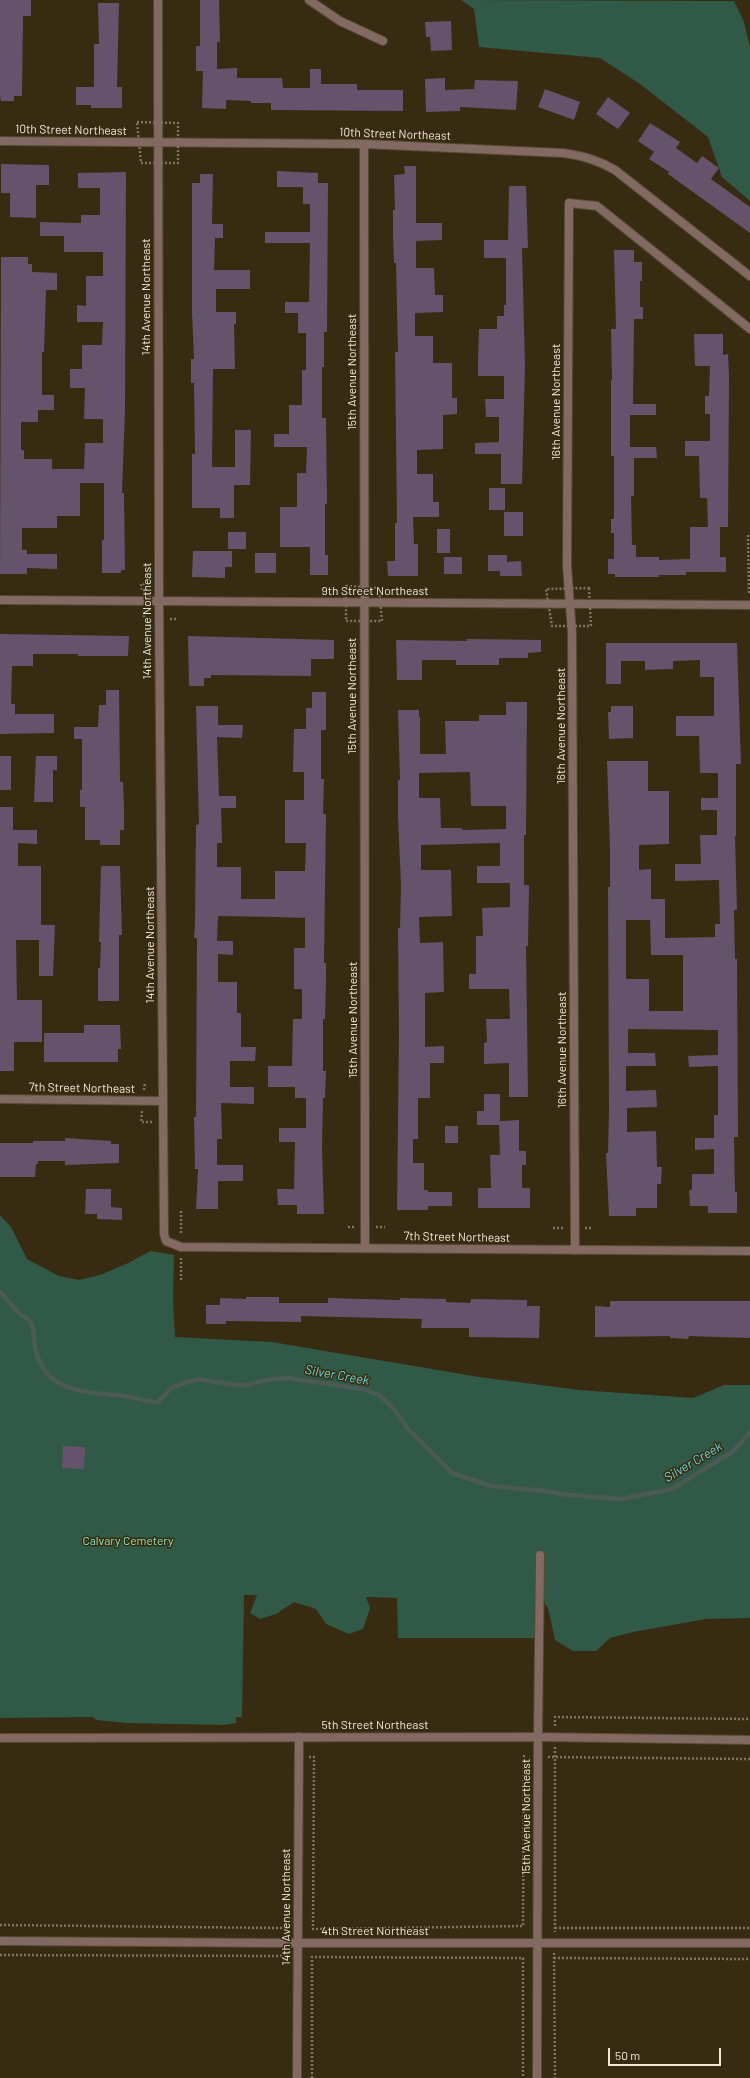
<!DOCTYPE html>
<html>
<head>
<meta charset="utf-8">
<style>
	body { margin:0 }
	#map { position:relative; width:750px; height:2078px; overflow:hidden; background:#372b11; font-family:Barlow,sans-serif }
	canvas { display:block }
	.scale { position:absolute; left:608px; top:2048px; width:113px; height:18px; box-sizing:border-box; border:2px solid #eee7d8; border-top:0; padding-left:5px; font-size:12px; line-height:14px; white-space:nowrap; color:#eee7d8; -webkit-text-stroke:3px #372b11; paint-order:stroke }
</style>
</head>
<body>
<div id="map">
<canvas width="750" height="2078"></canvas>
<div class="scale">50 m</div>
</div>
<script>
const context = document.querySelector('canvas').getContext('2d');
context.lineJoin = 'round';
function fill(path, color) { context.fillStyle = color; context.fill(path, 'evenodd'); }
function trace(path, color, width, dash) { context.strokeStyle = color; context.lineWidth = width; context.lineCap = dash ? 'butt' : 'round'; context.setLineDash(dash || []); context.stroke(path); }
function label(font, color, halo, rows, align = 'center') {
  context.font = font + ' Barlow,sans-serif'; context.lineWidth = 3; context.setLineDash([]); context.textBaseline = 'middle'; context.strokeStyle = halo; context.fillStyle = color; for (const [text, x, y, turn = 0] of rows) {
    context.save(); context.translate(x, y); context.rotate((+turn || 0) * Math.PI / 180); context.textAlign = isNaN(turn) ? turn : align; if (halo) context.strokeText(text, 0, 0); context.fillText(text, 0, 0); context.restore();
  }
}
const green = new Path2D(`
	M461,0L734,1L744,22L750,47V201L722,177L708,137L640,84L600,58L479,47L474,9Z
	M0,1215L11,1227L27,1259L59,1276L79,1280L100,1275L126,1264L151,1251L174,1255L173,1299L175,1337L272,1342L479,1377L579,1390L693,1398L724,1385H750V1618L706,1619L633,1632L610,1638L596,1651H573L555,1640L548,1608L540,1597L538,1638H398L397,1598L366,1597L370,1608L363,1629L349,1634L326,1624L316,1609L294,1602L276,1614L260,1619L250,1613L257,1595H244L242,1717H236V1723L224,1725L126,1723L96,1720L93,1717L0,1718Z`);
const stream = new Path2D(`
	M0,1292C7,1298 11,1306 18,1312C21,1316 28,1318 30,1321C36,1330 33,1342 36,1352C37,1356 40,1361 42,1366C57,1394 97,1393 125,1396C137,1398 146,1401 158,1402L171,1388L184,1383L199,1379L234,1385H248L266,1380L288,1378L362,1389L379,1395L394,1409L409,1430L452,1473L491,1486L545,1491L568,1495L622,1499L672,1489L732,1452L750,1433`);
const building = new Path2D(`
	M0,0H31V16H23L22,96H14V101H1L0,96Z
	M200,0H219L220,42H217V69L237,68V78H282L283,88H310V69H321V84H357V90H403V111L271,110V103H251V101L226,100V109L202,108L203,71H196V46H200Z
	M98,3H119L117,87H122V108H91V105H76V87H94V44H99Z
	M451,21L452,50L431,51L430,37H426L425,22Z
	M445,78V90L474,89L475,80L518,81L516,110L460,107V111L426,112L425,79Z
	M545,89L580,102L574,120L538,107Z
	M608,97L630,113L618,129L596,114Z
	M650,123L680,142L676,148L697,163L702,156L719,168L711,179L750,207V233L668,174L669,172L649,159L654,152L638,141Z
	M1,164L49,165V185H36V218L10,217V193H1Z
	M404,166H416V223H442V240L416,241V268H434L435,295H443V312L415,313V336H433V363H452V398H457V414L443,415V449L417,450V474H433V502H439V517H413L414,544H418V576H388L387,561H395V523H397L395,352H398L396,263H394L393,235V210H395L394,175L405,174Z
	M277,171L318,173V183H328L327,332H324V367H322V418H326L327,504H325V555H328V575H310V547H280V507H297V473H306L307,447H274V434H289V405H302V370H306V333H298V313H285V302H309L310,243H265V232H310V204H303V187H277Z
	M126,172L125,410L122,493H124L125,570H121V573H102V540H104V483H80V516H57V528H22V550H27V554H57V569L27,568V574H0L1,257H28V264H32V272L57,273V290H46L44,352H42V395H54V410H38V422H21V450H24V459H52V469H84L85,443H103V419H84L85,388H70V369H82V345H102L103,322H77V305L86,306V276H103V252H64V236H40V222L81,223V215H100V188H78V173Z
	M200,174H213L212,224H223V238H215L214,270H250V289H216V312H236V324H234L235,369H213L212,467H235V430H251L250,485H234V518H220V508H192V454H195L194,383H191V359H194L192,312V183H200Z
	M509,186H526L528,248H522L525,366L522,484H501V454H475V443L499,442V417H486L485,399H504V376H478V361L479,329H497V316H504V305H506V258H484V240H508Z
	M614,250H634V262H642V281H640V307H643V319H634L633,404H656V415H630V447H656L657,458H634V496H631L632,545H636V557H659V560L690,559V527H708L707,498H700L699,456H685V441H710V414H705V396H709L710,366H695L694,334H723V355L728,354L729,377L728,527H720V557H726V572H686V575H659V577H615V574H608V559H614V533H611V519H614V456H611V380H612L611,329H616Z
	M489,488H505V510H489Z
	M504,512H523V536H504Z
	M437,529H450V553H437Z
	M228,532H246V549H228Z
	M193,551H232V567H225V578L192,577Z
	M255,553H276V573H255Z
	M488,555H507V562L521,561L522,576H500V571H488Z
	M444,557H462V574H444Z
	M0,634L129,636L128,656H78V654H33V666H12L11,704H15V714H54V733L0,734Z
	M188,636L334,640V659H311V676L211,675V678H204V686H189Z
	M467,639L541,640V652L528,653V658H499V665H456V660H422V680H397L396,640L467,641Z
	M606,643H737L741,764H736V836H735L737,910H734L735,959H737L738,1137H734L735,1192H737V1213H708V1206H690L689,1190H692V1174H714V1149L695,1150V1138H714V1115H718V1066L689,1067L688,1056L718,1055V1030L628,1029V1053H655L656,1066H626V1091L656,1090L657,1107L627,1108V1132L656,1131L657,1167H662L661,1184H657V1208H636V1216H609L606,1153H608L609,1112L608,887H610V850L607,761H648V791H669V844L639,845V870L651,869V899H665V938L715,937V924H720L719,880L675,881V864H701L700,835H717V810H701V798H718V773H700L699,736H676V716H714V677H700V660L673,661V669L645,670V661H621V684H606ZM626,920H650L651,955H683V1011H649V979H626Z
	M106,690H119L120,782H123L124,806V830H120V845H100V840H85V807H80V790H82V739H74V727H98L99,705H106Z
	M312,692H326V730H321V779H324L323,814H326L324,963H326V979L325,1019H323V1071H326L325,1098H323L322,1148L324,1214H297V1205H278L277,1189H294L295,1142H279V1128H306V1098H295V1087H268V1066H292L293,1019H302V989H294V948H305V918L276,917L218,916L217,941H233V955L218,954V982H237V1013H241V1047H256L255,1061H230V1087H254V1104L221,1103L222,1139H217V1165H243V1181H218V1209H196L198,1169H195L194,1117H196L197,938H194L195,924L196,825L199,824L196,706H218V725H243L242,738L217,737L219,796H236V808H221L222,843H217V867H241V899H275V871H305L306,843H285V800H304V772H293L294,729H306V708H312Z
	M506,702H527L526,835H524V885H529L528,946H526L528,1097H509V1063L484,1064V1043L487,1042L486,1019H510L509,989H469V974H476V936H483L482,908L510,907V883H477V866H500V843L421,845V870H451L452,916L419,917L420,943L443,942L444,992L425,993V1047L444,1046V1063H430V1098H418V1139H413V1163H424V1190H428V1192H452V1206H428V1210H397L399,1034L398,928H400L401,886L398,815V780H400L398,710H419V717H420V754H446L445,721H479V715H506ZM470,772L471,806H506V829L462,830V828H441L440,798H419V773Z
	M611,706H633V738L609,739L608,712H611Z
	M0,756H11V790H0Z
	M36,756H57V770H53V802H34Z
	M0,807H13V830H37V844L18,843V866H41V925H55L53,976H39V940H16L17,1000H42V1042H14V1071H0Z
	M101,866H120L122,935H119V1001H98V968H100L101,942H99Z
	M84,1025H120L121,1049H118V1062H44V1033H84Z
	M484,1094H500V1121L519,1120V1151H526V1165H522V1188H530V1208H478V1188H491L490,1155H500L499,1125H477V1111H484Z
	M445,1126H458V1143H445Z
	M65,1138L111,1141V1144H119V1163L65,1165V1161H38V1164H36L35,1177H0V1143H33V1141H65Z
	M86,1189H111V1207L122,1208V1220L97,1219V1214H85Z
	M246,1297H279V1303H328V1298L400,1300V1298L446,1299V1302L470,1303L471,1299L527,1300V1306H540L539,1338L469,1337V1328H421L422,1319L301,1316V1322L226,1321V1324H206V1305H220V1298L246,1299Z
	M610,1301H750V1338L689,1336L688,1339L670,1338V1336L595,1337V1306L610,1307Z
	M63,1446L85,1447L84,1469L62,1468Z`);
const path = new Path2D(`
	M137,122L178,123V163H141Z
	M748,535L749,593
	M346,586L379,588L382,621H346Z
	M589,588L591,626H552L546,589Z
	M142,590L141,584H148
	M143,611L144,618H149
	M170,619H178
	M144,1090L145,1082
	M142,1111L141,1122H153
	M181,1211V1235
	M348,1227H355
	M376,1227H385
	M553,1228H564
	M585,1228H593
	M181,1258V1281
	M555,1726V1717L750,1719
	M555,1747V1932
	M309,1757H314L313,1929L523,1926L524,1756H527
	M548,1757L750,1759
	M0,1925L282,1928
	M555,1928H750
	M554,1953L555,2078
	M0,1955L282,1956
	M554,1958L750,1959
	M312,2078V1957L523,1958V2078`);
const minor = new Path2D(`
	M158,0L159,601L163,1101
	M309,0L340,21L383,41
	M0,141L364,144L563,153C583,156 598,160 615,170L750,276
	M364,144L365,1248
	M575,1250L572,632L567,566L569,203L597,206L750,329
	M540,1555L538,1737L750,1740
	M0,1941L282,1943H750
	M297,2078L299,1737`);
const tertiary = new Path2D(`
	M0,600L750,605
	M0,1099L163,1101L164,1234L166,1241L181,1247L750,1251
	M0,1738L538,1737L537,2078`);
const streetNames = [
	["10th Street Northeast",71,130,1],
	["10th Street Northeast",395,134,2],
	["14th Avenue Northeast",146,297,-90],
	["15th Avenue Northeast",352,372,-90],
	["16th Avenue Northeast",556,402,-90],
	["9th Street Northeast",375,591],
	["14th Avenue Northeast",147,621,-90],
	["15th Avenue Northeast",352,696,-90],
	["16th Avenue Northeast",561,726,-90],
	["14th Avenue Northeast",150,945,-90],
	["15th Avenue Northeast",353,1020,-90],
	["16th Avenue Northeast",562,1050,-90],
	["7th Street Northeast",82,1088,1],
	["7th Street Northeast",457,1237,1],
	["5th Street Northeast",375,1725],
	["15th Avenue Northeast",526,1817,-90],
	["14th Avenue Northeast",286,1907,-90],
	["4th Street Northeast",375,1931]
];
const parkNames = [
	["Calvary Cemetery",128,1541]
];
const waterNames = [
	["Silver Creek",337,1375,10],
	["Silver Creek",693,1462,-31]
];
fill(green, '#315947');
trace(stream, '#4c5a56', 4.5);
fill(building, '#64536b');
trace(minor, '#544931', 10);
trace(tertiary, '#544931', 10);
trace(path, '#7f755f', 2.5, [2, 2]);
trace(minor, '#826a63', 8);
trace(tertiary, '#826a63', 8);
label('12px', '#eee7d8', '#372b11', streetNames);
label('12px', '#8be2ba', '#372b11', parkNames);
label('italic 13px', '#69d7db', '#372b11', waterNames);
</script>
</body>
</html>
